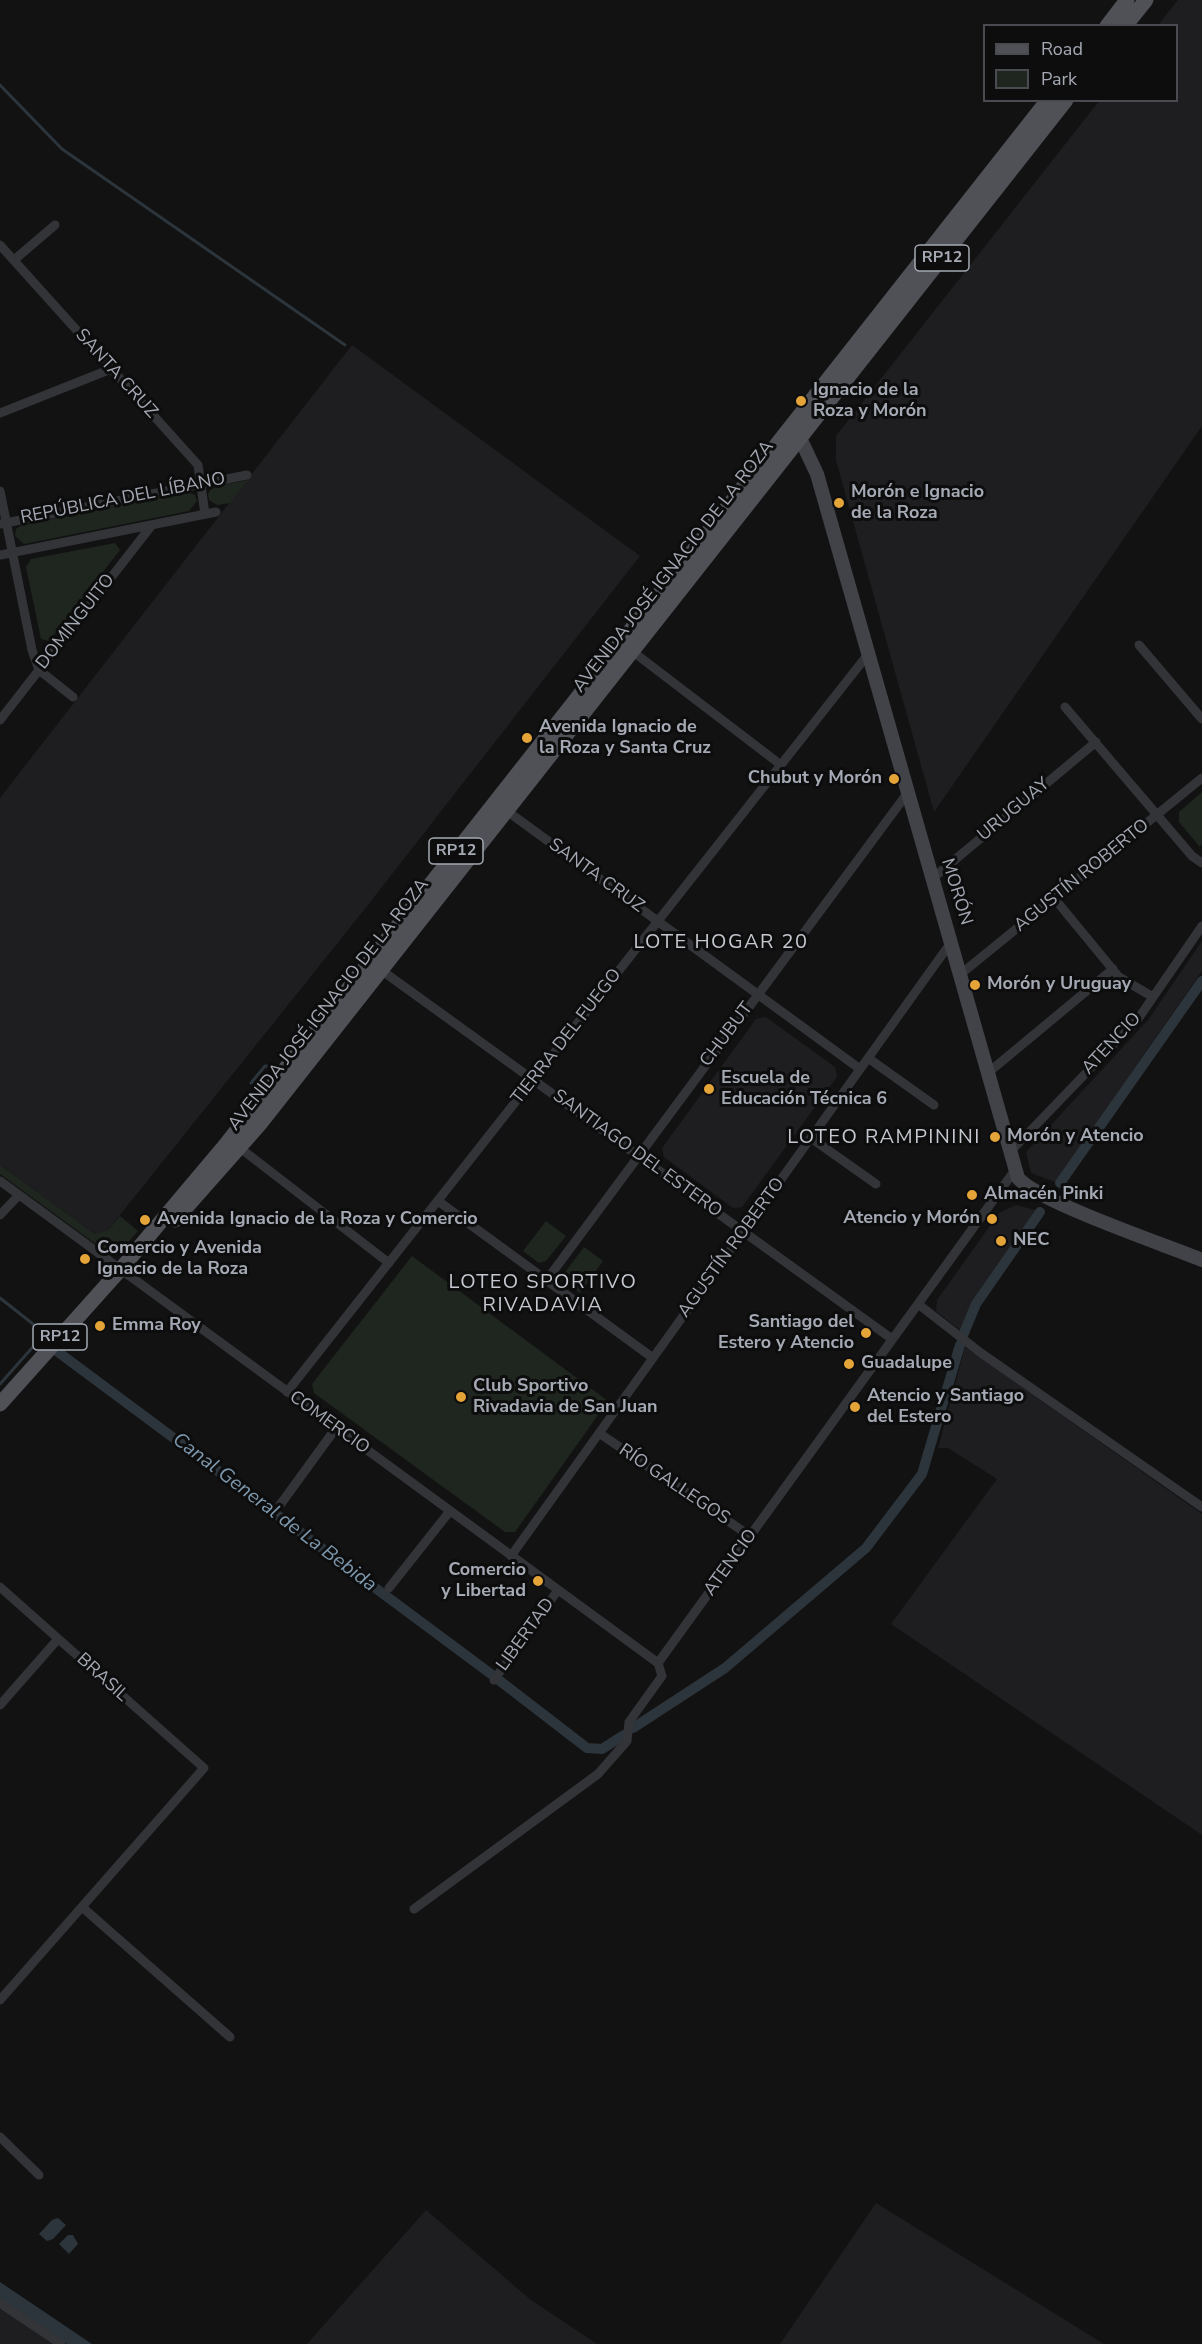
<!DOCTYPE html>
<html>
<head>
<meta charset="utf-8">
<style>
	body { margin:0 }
	#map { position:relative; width:1202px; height:2344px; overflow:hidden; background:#121213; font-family:"Nunito Sans",sans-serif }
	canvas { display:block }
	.legend { position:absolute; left:983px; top:24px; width:195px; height:78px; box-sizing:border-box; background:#0d0d0e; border:2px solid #494b50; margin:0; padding:8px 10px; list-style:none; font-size:18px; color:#a4a9b3 }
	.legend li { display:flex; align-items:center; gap:12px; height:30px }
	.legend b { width:30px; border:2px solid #494b50 }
</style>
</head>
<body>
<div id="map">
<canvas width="1202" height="2344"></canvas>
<ul class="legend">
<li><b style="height:8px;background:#4f5157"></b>Road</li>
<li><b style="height:16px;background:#1f261f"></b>Park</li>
</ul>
</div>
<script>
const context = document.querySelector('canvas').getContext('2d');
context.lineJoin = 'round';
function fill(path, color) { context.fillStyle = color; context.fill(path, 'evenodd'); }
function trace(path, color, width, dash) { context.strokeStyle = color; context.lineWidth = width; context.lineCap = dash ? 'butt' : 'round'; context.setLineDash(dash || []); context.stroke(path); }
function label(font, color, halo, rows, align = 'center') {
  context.font = font + ' "Nunito Sans",sans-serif'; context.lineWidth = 6; context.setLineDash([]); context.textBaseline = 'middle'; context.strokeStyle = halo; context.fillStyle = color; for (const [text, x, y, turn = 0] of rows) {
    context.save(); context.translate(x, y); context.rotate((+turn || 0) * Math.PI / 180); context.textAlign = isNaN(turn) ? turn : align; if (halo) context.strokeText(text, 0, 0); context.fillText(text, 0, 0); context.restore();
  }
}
const built = new Path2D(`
	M1178,0H1202V426L934,812L836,460V436L1099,101L1176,100V26L1158,25Z
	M352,345L640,556L364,910L108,1230L95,1234L0,1165V798Z
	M1202,941V971L1055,1182L1031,1173L1026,1152L1148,1020Z
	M766,1017L835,1067L837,1077L742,1207L733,1208L664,1157L662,1148L756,1019Z
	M1016,1205L1043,1212L974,1313L965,1334L936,1311L937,1300L999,1213Z
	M965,1347L1202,1514V1835L891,1624L997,1479L948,1448H938Z
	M876,2203L1062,2318L1104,2344H780Z
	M426,2210L531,2300L597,2344H307Z
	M0,2305L57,2344H0Z`);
const green = new Path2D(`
	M248,480L230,503L217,505L209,500L208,494L212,487Z
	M187,492L195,495L197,501L189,511L24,544L15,536L16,529L22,525Z
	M115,543L120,550L49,641L41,639L26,567L31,559Z
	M1202,792V843L1200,847L1179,822V812Z
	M0,1165L95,1234L108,1230L120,1216L138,1231L124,1247L104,1250L0,1174Z
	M546,1221L566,1236L546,1261L539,1263L523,1251Z
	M584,1247L603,1261L580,1293L565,1283L563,1275Z
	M412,1256L608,1401L515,1532H505L314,1393L312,1384Z`);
const water = new Path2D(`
	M58,2218L66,2225L53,2239L47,2241L39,2234L52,2220Z
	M68,2235H73L78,2244L69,2254L59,2244Z
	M0,2282L92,2344H67L0,2299Z`);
const stream = new Path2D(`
	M0,85L62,149L345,345
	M251,1083L265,1066L275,1067
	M0,1298L33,1324L38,1335
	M0,1384L39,1340L43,1341L39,1337`);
const canal = new Path2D(`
	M1060,1183L1202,981
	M964,1333L976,1304L1040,1212
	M58,1352L491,1674
	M500,1681L587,1748L602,1749L624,1735
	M633,1728L725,1668L866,1548L922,1474L960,1345`);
const street = new Path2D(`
	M0,245L198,465L205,514
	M14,260L55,225
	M0,413L111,369
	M0,491L32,650L39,670L73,697
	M0,524L247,475
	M0,555L216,512
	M1139,645L1202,719
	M632,651L781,765
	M1065,707L1192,856L1202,863
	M0,720L152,525
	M507,811L860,1069
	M933,878L1096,742
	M1054,898L1119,977L1153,997
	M381,970L892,1339
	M962,973L1202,778
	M868,1058L934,1105
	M989,1072L1113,969
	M811,1138L876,1184
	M240,1148L389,1263
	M1010,1152L1138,1019L1202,926
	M0,1181L658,1663
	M438,1201L653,1358
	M0,1215L19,1195
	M546,1281L909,791
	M918,1304L981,1353L1202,1507
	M287,1392L869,653
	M599,1433L750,1536
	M280,1505L336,1428
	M511,1556L952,941
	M0,1587L204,1768L0,2000
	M389,1588L450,1511
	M658,1663L1015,1170
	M494,1680L558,1590
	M0,1705L58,1639
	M82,1907L230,2037
	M414,1909L598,1774L627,1741L629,1722L662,1676L658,1663
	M0,2137L39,2175
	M0,2303L61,2344`);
const secondary = new Path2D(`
	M792,431L800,438L817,474L1018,1178C1038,1202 1166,1245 1202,1260`);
const primary = new Path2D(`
	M1107,26L1127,0
	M1125,26L1146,0
	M175,1220L259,1125L1066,100
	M0,1404L120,1270L227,1143L1048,100`);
const markers = [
	[801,401,6,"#e5a438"],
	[839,503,6,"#e5a438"],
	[527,738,6,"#e5a438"],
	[894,779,6,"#e5a438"],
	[975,985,6,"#e5a438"],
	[709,1089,6,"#e5a438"],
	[995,1137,6,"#e5a438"],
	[972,1195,6,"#e5a438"],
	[992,1219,6,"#e5a438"],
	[145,1220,6,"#e5a438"],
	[1001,1241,6,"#e5a438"],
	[85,1259,6,"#e5a438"],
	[100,1326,6,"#e5a438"],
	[866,1333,6,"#e5a438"],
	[849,1364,6,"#e5a438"],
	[461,1397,6,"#e5a438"],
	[855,1407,6,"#e5a438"],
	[538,1581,6,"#e5a438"]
];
const shields = [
	[942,258,54],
	[456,851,54],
	[60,1337,54]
];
const shieldNames = [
	["RP12",942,258],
	["RP12",456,851],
	["RP12",60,1337]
];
const streetNames = [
	["SANTA CRUZ",116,374,48],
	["REPÚBLICA DEL LÍBANO",123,499,-11],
	["AVENIDA JOSÉ IGNACIO DE LA ROZA",674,567,-52],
	["DOMINGUITO",76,622,-52],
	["URUGUAY",1014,810,-40],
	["SANTA CRUZ",596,876,36],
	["AGUSTÍN ROBERTO",1082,876,-39],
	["MORÓN",956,892,73],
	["AVENIDA JOSÉ IGNACIO DE LA ROZA",329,1005,-52],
	["CHUBUT",727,1035,-53],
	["TIERRA DEL FUEGO",567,1037,-52],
	["ATENCIO",1112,1044,-47],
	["SANTIAGO DEL ESTERO",637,1154,36],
	["AGUSTÍN ROBERTO",732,1248,-54],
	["COMERCIO",329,1423,36],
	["RÍO GALLEGOS",674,1485,34],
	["ATENCIO",731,1563,-54],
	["LIBERTAD",526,1635,-54],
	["BRASIL",102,1678,42]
];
const poiNames = [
	["Ignacio de la",813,391],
	["Roza y Morón",813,412],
	["Morón e Ignacio",851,493],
	["de la Roza",851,514],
	["Avenida Ignacio de",539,728],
	["la Roza y Santa Cruz",539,749],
	["Chubut y Morón",882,779,"right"],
	["Morón y Uruguay",987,985],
	["Escuela de",721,1079],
	["Educación Técnica 6",721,1100],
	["Morón y Atencio",1007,1137],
	["Almacén Pinki",984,1195],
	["Atencio y Morón",980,1219,"right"],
	["Avenida Ignacio de la Roza y Comercio",157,1220],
	["NEC",1013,1241],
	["Comercio y Avenida",97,1249],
	["Ignacio de la Roza",97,1270],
	["Santiago del",854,1323,"right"],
	["Estero y Atencio",854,1344,"right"],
	["Emma Roy",112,1326],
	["Guadalupe",861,1364],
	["Club Sportivo",473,1387],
	["Rivadavia de San Juan",473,1408],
	["Atencio y Santiago",867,1397],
	["del Estero",867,1418],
	["Comercio",526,1571,"right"],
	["y Libertad",526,1592,"right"]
];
const neighbourhoodNames = [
	["LOTE HOGAR 20",721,943],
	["LOTEO RAMPININI",884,1138],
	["LOTEO SPORTIVO",543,1283],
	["RIVADAVIA",543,1306]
];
const waterNames = [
	["Canal General de La Bebida",274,1513,37]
];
fill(built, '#1e1e20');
fill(green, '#1f261f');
fill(water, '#2c353b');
trace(stream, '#2c353b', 3);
trace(canal, '#2c353b', 10);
trace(street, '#333438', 9);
trace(secondary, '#414348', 14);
trace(primary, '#4f5157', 15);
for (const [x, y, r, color] of markers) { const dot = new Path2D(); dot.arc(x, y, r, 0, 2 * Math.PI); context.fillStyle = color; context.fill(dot); trace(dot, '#0d0d0e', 2); }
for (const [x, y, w] of shields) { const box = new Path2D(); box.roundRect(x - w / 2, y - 13, w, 26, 4.5); context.fillStyle = '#0d0d0e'; context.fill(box); trace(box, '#a4a9b3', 1.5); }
label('bold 16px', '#a4a9b3', null, shieldNames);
label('18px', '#a4a9b3', '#0d0d0e', streetNames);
label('bold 18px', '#a4a9b3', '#0d0d0e', poiNames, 'left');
context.letterSpacing = '1.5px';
label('20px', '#c5c8cf', '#0d0d0e', neighbourhoodNames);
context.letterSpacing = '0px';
label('italic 20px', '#7d98ad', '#0d0d0e', waterNames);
</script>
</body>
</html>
